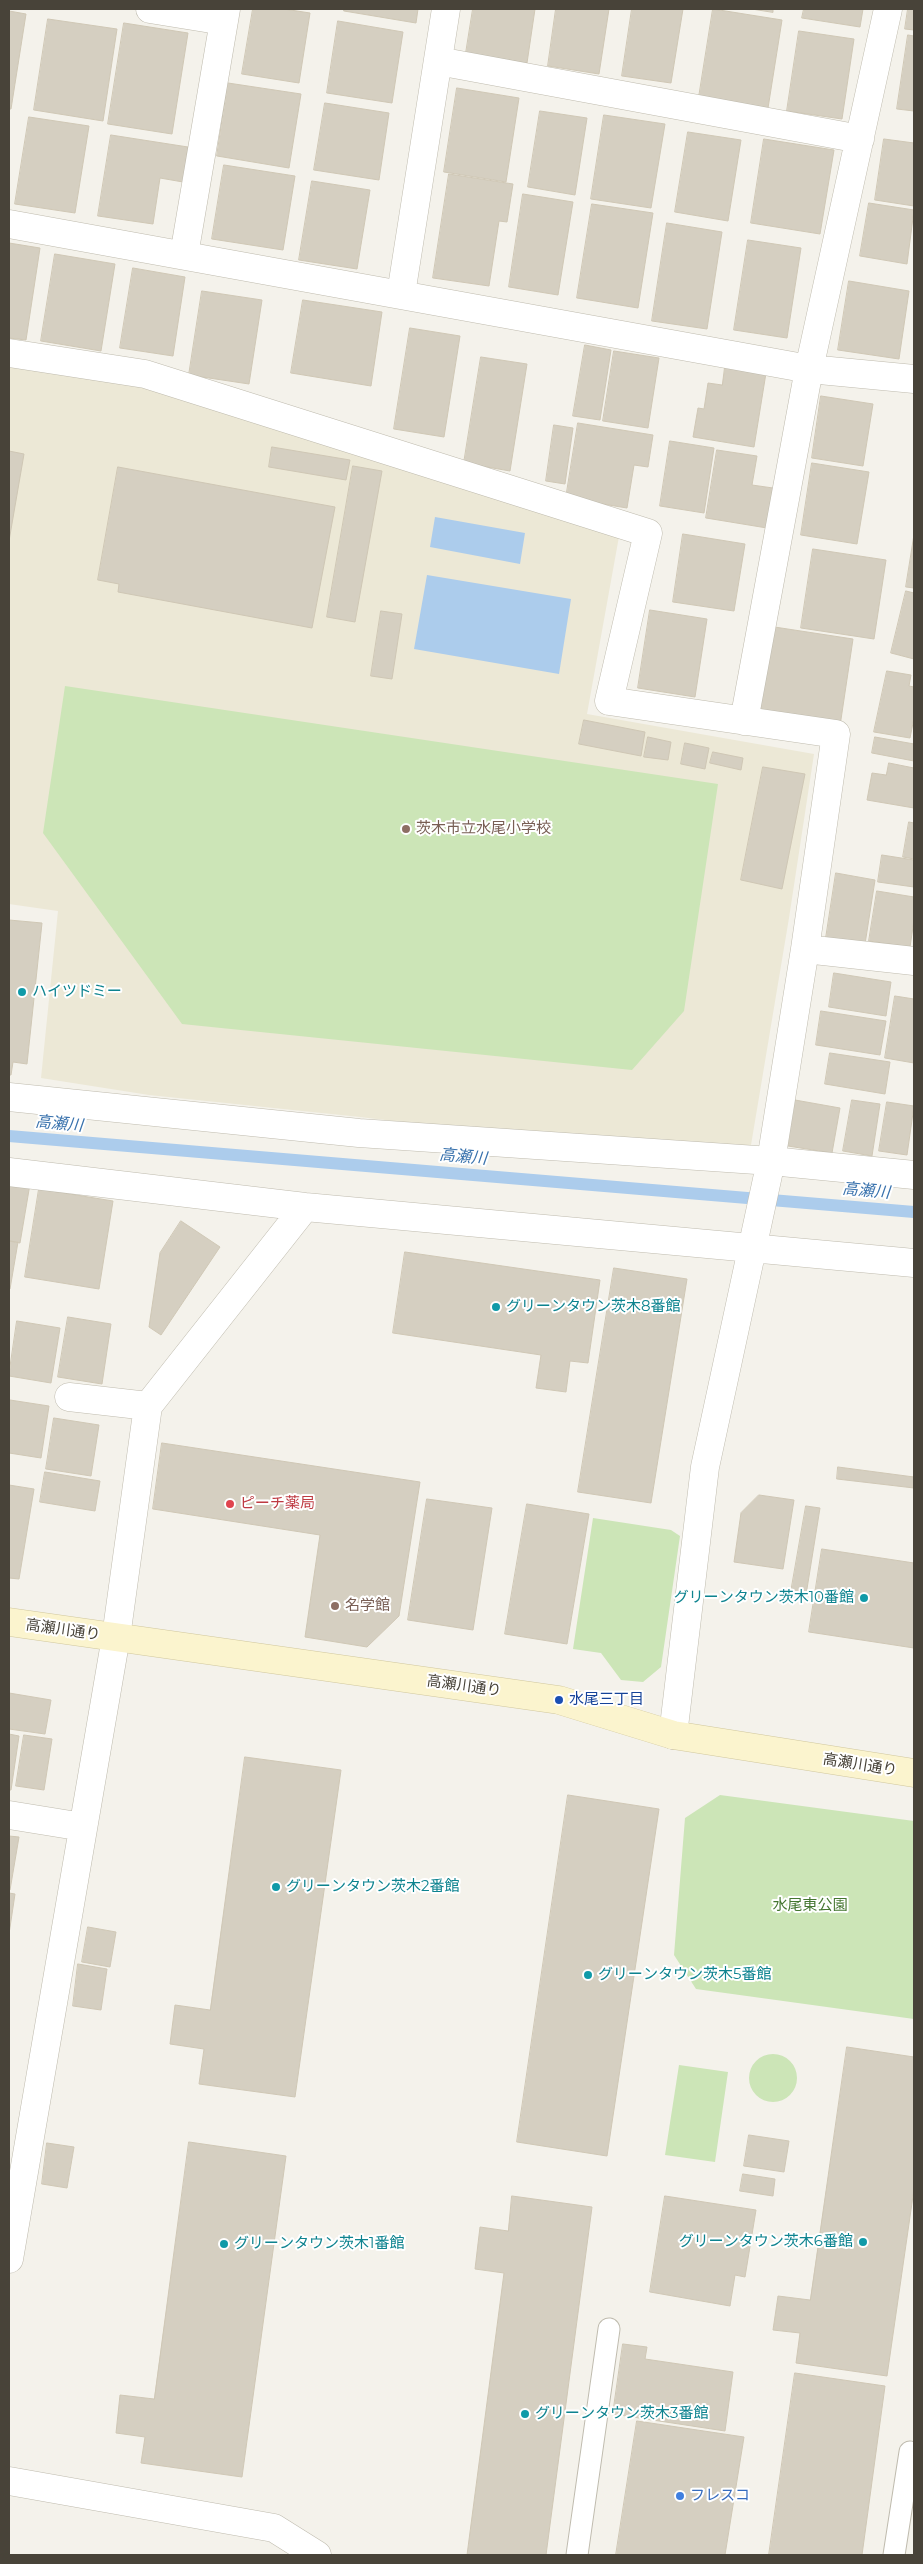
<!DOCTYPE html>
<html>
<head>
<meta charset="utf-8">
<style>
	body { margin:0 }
	#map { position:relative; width:923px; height:2564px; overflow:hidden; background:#f4f2eb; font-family:Montserrat,sans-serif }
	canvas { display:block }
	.frame { position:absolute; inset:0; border:10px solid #484339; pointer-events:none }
</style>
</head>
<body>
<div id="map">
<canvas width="923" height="2564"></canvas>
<div class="frame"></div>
</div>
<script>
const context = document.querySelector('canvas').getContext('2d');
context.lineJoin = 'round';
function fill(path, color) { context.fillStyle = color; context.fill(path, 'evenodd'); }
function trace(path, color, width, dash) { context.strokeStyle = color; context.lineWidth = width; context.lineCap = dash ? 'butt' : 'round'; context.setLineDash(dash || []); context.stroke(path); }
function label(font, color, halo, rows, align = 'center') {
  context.font = font + ' Montserrat,"Noto Sans JP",sans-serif'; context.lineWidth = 4; context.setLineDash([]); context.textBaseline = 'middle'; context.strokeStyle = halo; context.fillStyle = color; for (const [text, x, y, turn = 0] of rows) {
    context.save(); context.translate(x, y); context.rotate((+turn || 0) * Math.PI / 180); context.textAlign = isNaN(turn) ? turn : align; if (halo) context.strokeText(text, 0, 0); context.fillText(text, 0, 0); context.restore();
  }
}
const education = new Path2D(`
	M9,362L147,383L620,531L587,714L814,754L789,918L748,1163L360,1117L149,1095L41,1078L58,911L9,904Z`);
const green = new Path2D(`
	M65,686L718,784L684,1011L632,1070L182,1024L43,833Z
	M593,1518L671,1530L680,1536L661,1667L643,1682L621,1680L601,1653L573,1649Z
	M720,1795L914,1821V2019L696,1989L674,1955L685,1818Z
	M749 2078a24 24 0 1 1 48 0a24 24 0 1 1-48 0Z
	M679,2065L728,2072L715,2162L665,2155Z`);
const water = new Path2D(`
	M435,517L525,533L520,564L430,547Z
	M427,575L571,599L559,674L414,649Z`);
const stream = new Path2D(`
	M9,1136L914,1212`);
const building = new Path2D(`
	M253,9H284L310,13L299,83L242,74Z
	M344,9H418L416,23L344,11Z
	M473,9H535L527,63L466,53Z
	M556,9H609L599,74L548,66Z
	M632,9H683L671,83L622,76Z
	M713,9L782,20L768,108L699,97Z
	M752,9H773V12Z
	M804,9H863L860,27L802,18Z
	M908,9H914V30L905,29Z
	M9,11L26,14L11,109H9Z
	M48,19L117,29L103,121L34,110Z
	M338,21L403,32L392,103L327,93Z
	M124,23L188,33L172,134L108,124Z
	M799,31L854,39L842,119L787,111Z
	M908,35L914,36V111L897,109Z
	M228,83L301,94L289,168L217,156Z
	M457,88L519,98L506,182L444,172Z
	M325,103L389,113L379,180L314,170Z
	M540,111L587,118L575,195L528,187Z
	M604,115L665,124L651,208L591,199Z
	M29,117L89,126L75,213L15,204Z
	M688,132L741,140L728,221L675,212Z
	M111,135L188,147L183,182L160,178L153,224L98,216Z
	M764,139L834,150L820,234L751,223Z
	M884,139L914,143V206L875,200Z
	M224,165L295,176L283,250L212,239Z
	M449,174L513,184L507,222L499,221L489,286L433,278Z
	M312,181L370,190L357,269L299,260Z
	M523,194L573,202L558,295L509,287Z
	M869,203L914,210L907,264L860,256Z
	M592,204L653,213L638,308L577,298Z
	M667,223L722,232L707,329L652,321Z
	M748,240L801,248L787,338L734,330Z
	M9,243L40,248L26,340L9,338Z
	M55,254L115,264L101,351L41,341Z
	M133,268L185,277L173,356L120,348Z
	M849,281L909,291L899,359L838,350Z
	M202,291L262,300L249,384L189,375Z
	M303,300L382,312L371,386L291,373Z
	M410,328L460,336L444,437L394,429Z
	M585,345L611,350L600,420L573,416Z
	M614,351L659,358L648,428L603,421Z
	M481,357L527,364L510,471L464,463Z
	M725,367L766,373L754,447L693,437L698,408L704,409L708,383L722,385Z
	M821,396L873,404L863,466L812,458Z
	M578,423L653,435L648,467L634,465L627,508L566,498Z
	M554,425L573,428L565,484L546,481Z
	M670,441L714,448L704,513L660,506Z
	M272,447L350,460L346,480L269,467Z
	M717,450L757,456L752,485L773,488L767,528L706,518Z
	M9,451L24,454L9,541Z
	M812,463L869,472L857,544L801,535Z
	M353,466L382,471L355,622L327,617Z
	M118,467L335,507L312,628L118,592L119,584L98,580Z
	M683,534L745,544L734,611L673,602Z
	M914,535V588L906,587Z
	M813,549L886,560L874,639L801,628Z
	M906,591L914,593V659L891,653Z
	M650,610L707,619L695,697L638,688Z
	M381,611L402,614L392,679L371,676Z
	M768,626L853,639L840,726L754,713Z
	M887,671L911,675L909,686L914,687V718L910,738L874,732Z
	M584,720L645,732L641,756L579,744Z
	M648,737L671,742L668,760L644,757Z
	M875,737L914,744V761L872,753Z
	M685,743L709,748L705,769L681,764Z
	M713,752L743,758L741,770L710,763Z
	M889,763L914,768V808L867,800L872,773L886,775Z
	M763,767L805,774L782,889L741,880Z
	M909,822L914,823V859L903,857Z
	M882,855L914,860V887L878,882Z
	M836,873L875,880L865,944L826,938Z
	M877,891L914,897V920L910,947L869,941Z
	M9,920L42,923L27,1064L13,1062L11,1075H9Z
	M834,973L891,982L886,1016L829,1007Z
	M895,996L914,999V1063L885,1058Z
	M821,1011L886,1021L880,1055L816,1045Z
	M830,1053L890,1062L885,1094L825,1084Z
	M795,1100L840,1108L832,1153L788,1146Z
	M852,1100L880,1104L872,1156L843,1151Z
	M887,1102L914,1106L907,1155L879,1151Z
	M9,1181L30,1184L20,1243L9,1241Z
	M39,1189L113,1201L99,1289L25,1277Z
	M181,1221L220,1247L161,1335L149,1327L160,1253Z
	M9,1241L18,1242L10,1289H9Z
	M405,1252L600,1280L588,1363L570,1361L566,1392L536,1388L541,1355L393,1333Z
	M614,1268L687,1279L651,1503L578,1492Z
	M68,1317L111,1324L102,1384L58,1377Z
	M17,1321L60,1328L51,1383L9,1376Z
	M10,1400L49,1406L41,1458L9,1453Z
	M54,1418L99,1425L91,1476L46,1469Z
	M162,1443L420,1482L399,1616L367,1647L305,1637L320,1535L153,1509Z
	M838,1467L914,1477V1488L837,1479Z
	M45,1472L100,1481L95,1511L40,1502Z
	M9,1485L34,1489L19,1579L9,1578Z
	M759,1495L794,1500L783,1569L734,1562L741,1513Z
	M427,1499L492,1508L473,1630L408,1620Z
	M527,1504L589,1514L567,1644L505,1634Z
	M806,1506L820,1508L806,1595L791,1592Z
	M822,1549L914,1563V1648L809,1632Z
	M9,1693L51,1700L45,1734L9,1729Z
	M9,1734L19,1736L11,1790H9Z
	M24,1735L52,1739L44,1790L16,1786Z
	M245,1757L341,1770L295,2097L199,2084L204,2049L170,2044L175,2005L210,2010Z
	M568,1795L659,1809L607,2156L517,2142Z
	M9,1836L19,1837L10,1890L9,1889Z
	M9,1893L15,1894L9,1934Z
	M88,1927L116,1932L110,1967L82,1962Z
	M78,1964L107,1969L101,2010L73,2006Z
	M847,2047L914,2057V2189L887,2376L796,2363L800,2333L773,2330L778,2296L810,2300Z
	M749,2135L789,2141L784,2172L744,2166Z
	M189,2142L286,2156L242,2477L141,2463L145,2437L116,2433L120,2395L154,2399Z
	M47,2143L74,2147L67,2188L42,2184Z
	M743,2174L775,2179L773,2196L740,2191Z
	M512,2196L592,2207L546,2555H467L504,2273L475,2269L480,2227L508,2231Z
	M665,2196L756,2210L745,2277L735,2275L730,2306L650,2292Z
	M623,2344L647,2347L645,2359L733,2372L725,2431L613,2414Z
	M795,2373L885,2386L862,2555H769Z
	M637,2421L744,2437L725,2555H616Z`);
const lane = new Path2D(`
	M577,2555L609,2329
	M894,2555L910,2452`);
const street = new Path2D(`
	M150,9L224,21
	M438,61L860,139
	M9,224L809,369L914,379
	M184,255L226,9
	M401,294L446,9
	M9,353L145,374L648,533L609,701L836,734L805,949L771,1161L705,1467L673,1735
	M744,721L809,369L888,9
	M805,949L914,961
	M9,1097L359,1133L771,1161L914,1175
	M9,1172L305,1207L914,1263
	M69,1397L148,1406
	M9,1815L83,1827
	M9,2259L116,1637L148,1406L305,1207
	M9,2481L274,2528L317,2555`);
const secondary = new Path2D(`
	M9,1622L559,1700L673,1735L914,1773`);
const markers = [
	[406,829,5,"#8d6e63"],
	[22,992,5,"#0f9aa8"],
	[496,1307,5,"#0f9aa8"],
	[230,1504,5,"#e0444e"],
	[864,1598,5,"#0f9aa8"],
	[335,1606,5,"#8d6e63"],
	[559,1700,5,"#1a4fb4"],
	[276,1887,5,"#0f9aa8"],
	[588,1975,5,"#0f9aa8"],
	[863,2242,5,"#0f9aa8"],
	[224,2244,5,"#0f9aa8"],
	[525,2414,5,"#0f9aa8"],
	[680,2496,5,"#3f7fe0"]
];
const educationNames = [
	["茨木市立水尾小学校",416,829],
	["名学館",345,1606]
];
const cultureNames = [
	["ハイツドミー",32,992],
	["グリーンタウン茨木8番館",506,1307],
	["グリーンタウン茨木10番館",854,1598,"right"],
	["グリーンタウン茨木2番館",286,1887],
	["グリーンタウン茨木5番館",598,1975],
	["グリーンタウン茨木6番館",853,2242,"right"],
	["グリーンタウン茨木1番館",234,2244],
	["グリーンタウン茨木3番館",535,2414]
];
const healthNames = [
	["ピーチ薬局",240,1504]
];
const streetNames = [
	["高瀬川通り",63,1630,8],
	["高瀬川通り",464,1686,8],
	["高瀬川通り",860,1765,9]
];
const transitNames = [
	["水尾三丁目",569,1700]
];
const parkNames = [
	["水尾東公園",810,1906]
];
const shopNames = [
	["フレスコ",690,2496]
];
const waterNames = [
	["高瀬川",59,1124,5],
	["高瀬川",463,1157,5],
	["高瀬川",866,1191,5]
];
fill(education, '#ece8d6');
fill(green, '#cce5b7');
fill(water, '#acccec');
trace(stream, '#acccec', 12);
fill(building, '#d5cfc1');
trace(building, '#cfc7b5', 1);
trace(lane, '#bfbbae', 23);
trace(street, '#bfbbae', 29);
trace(secondary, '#d0c79e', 29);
trace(lane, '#fff', 21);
trace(street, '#fff', 28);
trace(secondary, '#fbf4ce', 28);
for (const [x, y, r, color] of markers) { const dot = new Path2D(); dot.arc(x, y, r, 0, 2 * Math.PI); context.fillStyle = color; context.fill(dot); trace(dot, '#fff', 2); }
label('15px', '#785e54', '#fff', educationNames, 'left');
label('15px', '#0d838f', '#fff', cultureNames, 'left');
label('15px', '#be3a42', '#fff', healthNames, 'left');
label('15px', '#484339', '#fff', streetNames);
label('15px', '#164399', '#fff', transitNames, 'left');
label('15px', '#447630', '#fff', parkNames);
label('15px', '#366cbe', '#fff', shopNames, 'left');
label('italic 16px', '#3972ad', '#fff', waterNames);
</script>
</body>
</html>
